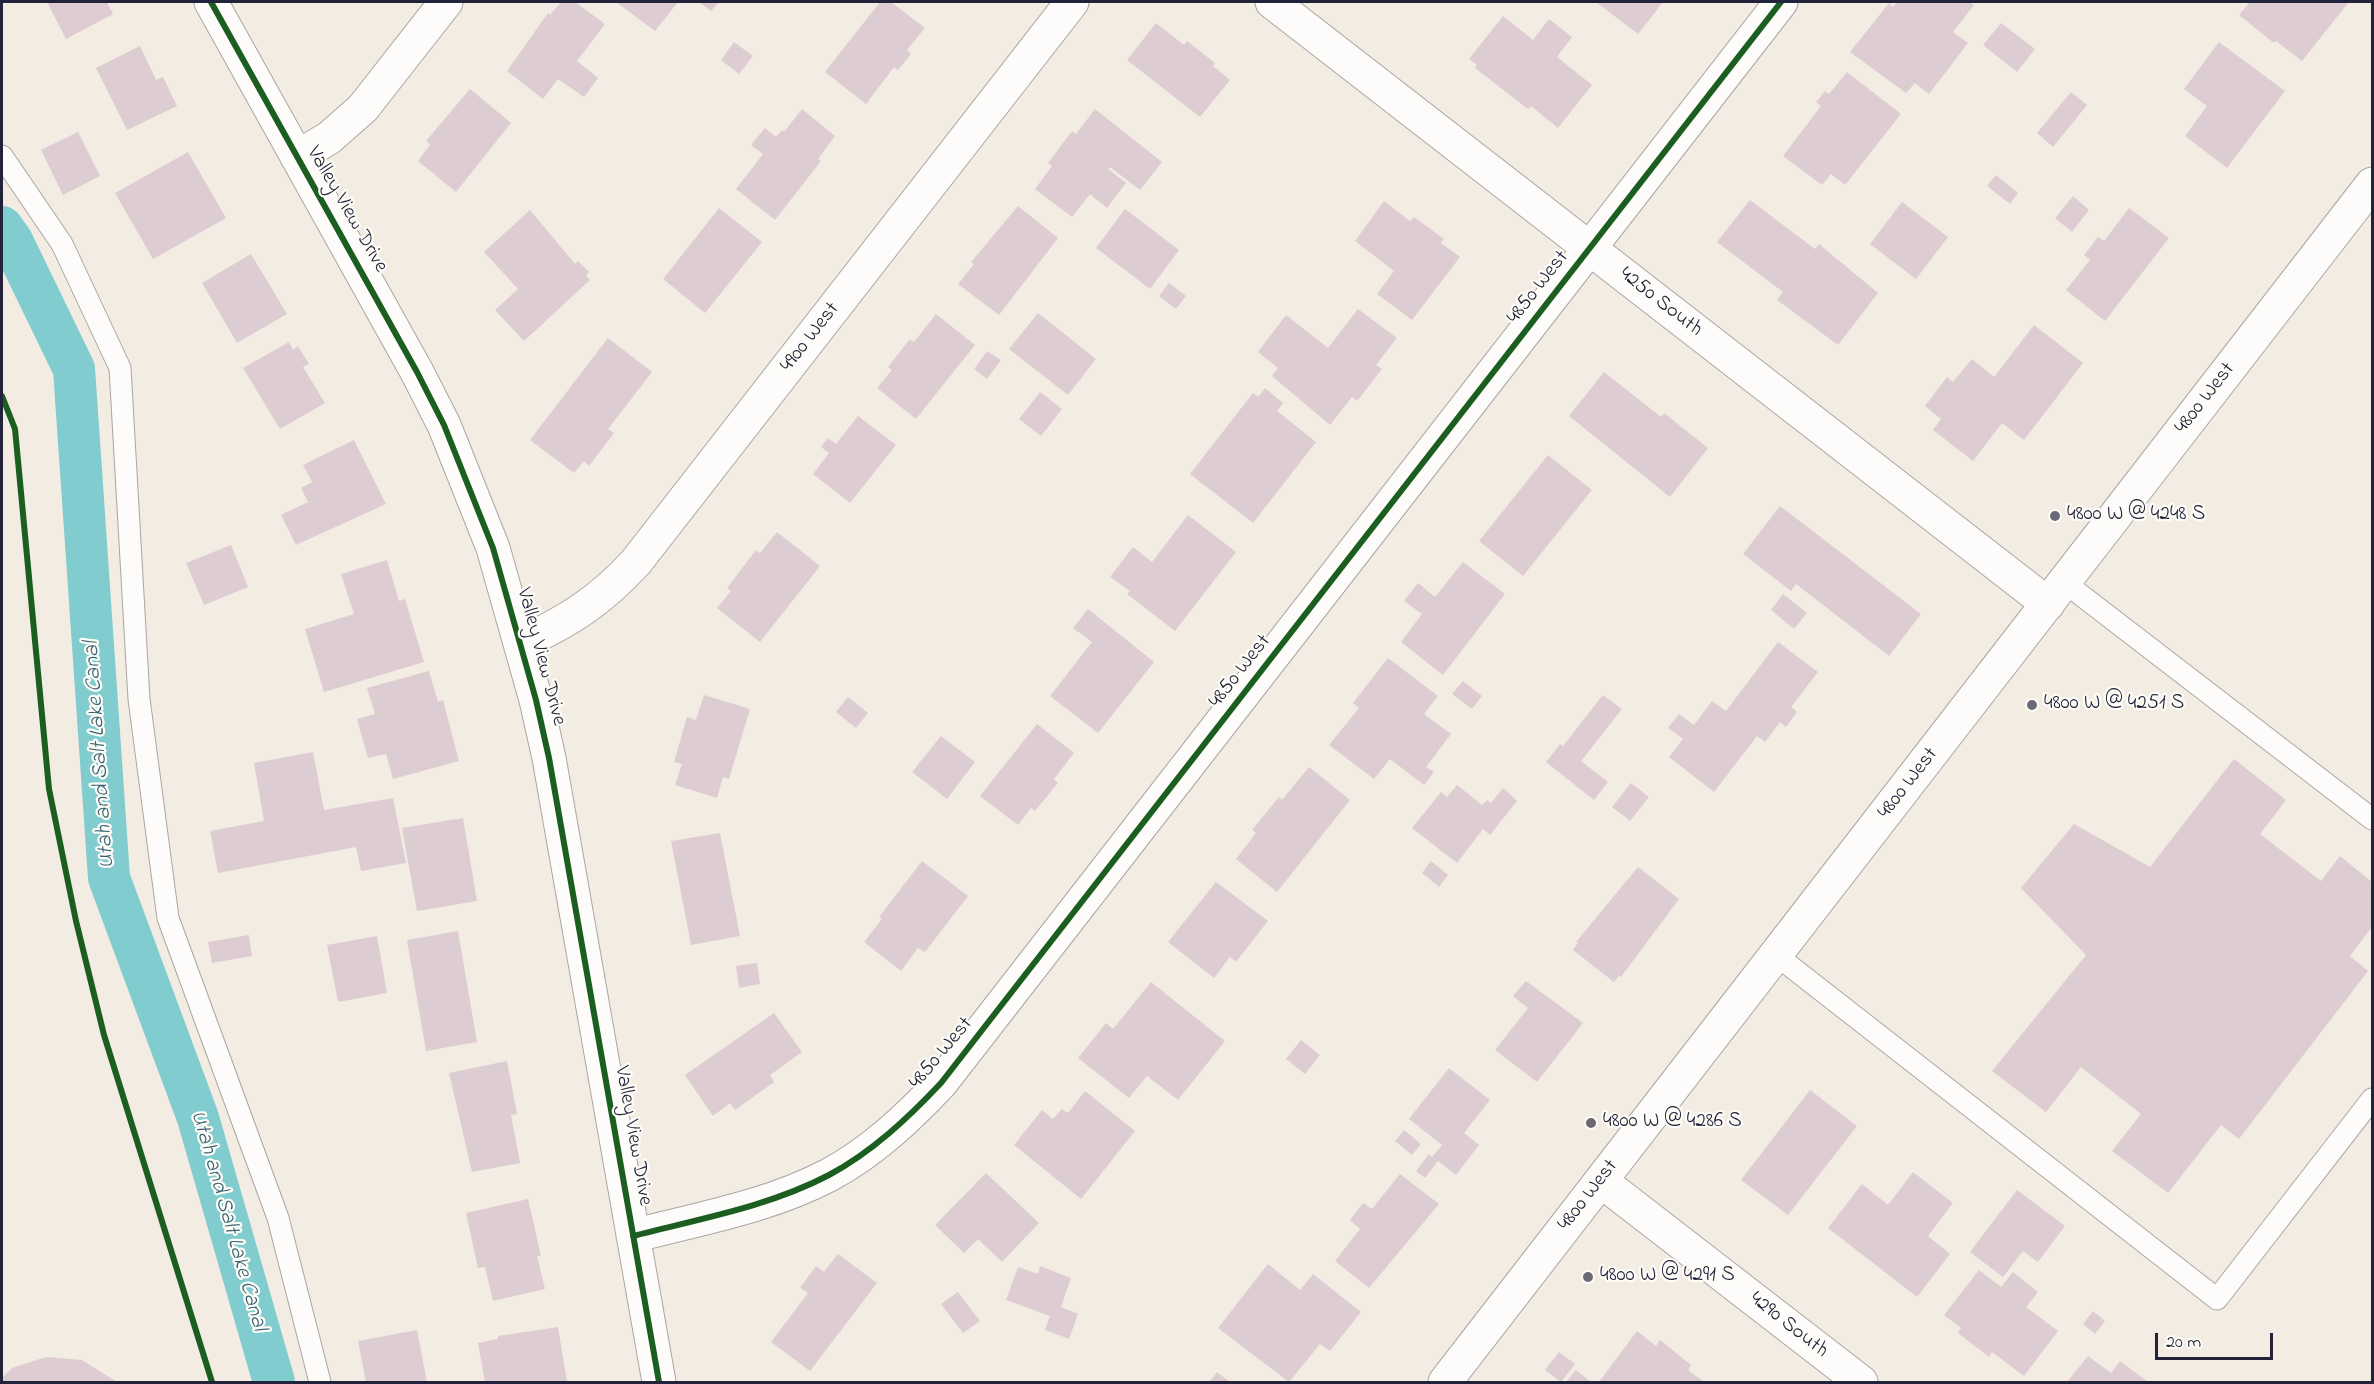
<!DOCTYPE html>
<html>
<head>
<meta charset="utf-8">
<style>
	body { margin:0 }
	#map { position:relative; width:2374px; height:1384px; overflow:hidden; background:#f2ece2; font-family:"Indie Flower",sans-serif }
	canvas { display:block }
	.frame { position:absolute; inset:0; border:3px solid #22223b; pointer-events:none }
	.scale { position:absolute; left:2155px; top:1333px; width:118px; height:27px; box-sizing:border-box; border:3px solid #22223b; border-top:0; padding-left:8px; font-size:18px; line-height:21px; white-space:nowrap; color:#22223b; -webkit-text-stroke:4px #fdfcf7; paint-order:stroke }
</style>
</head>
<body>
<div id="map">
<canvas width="2374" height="1384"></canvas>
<div class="frame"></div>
<div class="scale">20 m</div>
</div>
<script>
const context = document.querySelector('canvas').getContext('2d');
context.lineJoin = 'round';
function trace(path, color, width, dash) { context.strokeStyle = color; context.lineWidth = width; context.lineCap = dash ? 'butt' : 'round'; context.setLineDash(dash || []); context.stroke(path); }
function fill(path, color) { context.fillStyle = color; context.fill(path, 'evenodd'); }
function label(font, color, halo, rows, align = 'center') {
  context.font = font + ' "Indie Flower",sans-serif'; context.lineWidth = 4.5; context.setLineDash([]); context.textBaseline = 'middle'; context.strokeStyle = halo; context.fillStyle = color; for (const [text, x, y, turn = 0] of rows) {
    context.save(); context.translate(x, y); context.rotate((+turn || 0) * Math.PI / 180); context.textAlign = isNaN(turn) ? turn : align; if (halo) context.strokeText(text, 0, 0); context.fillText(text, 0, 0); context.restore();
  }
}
const canal = new Path2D(`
	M2,227L12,241L74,369L109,878L198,1118L274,1382`);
const building = new Path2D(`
	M47,2H107L113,14L66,39Z
	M561,2H575L605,24L577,61L598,78L584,97L558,79L543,99L507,71L548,13L550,15Z
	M616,2H678L655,31Z
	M699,2H719L711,11Z
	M880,2H891L925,28L907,50L911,54L898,70L894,67L866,104L825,72Z
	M1596,2H1663L1638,34Z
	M1897,2H1969L1974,5L1953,32L1968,43L1929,94L1915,83L1906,93L1850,52L1889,3L1893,7Z
	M2250,2H2346L2348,3L2302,61L2276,41L2274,43L2239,15Z
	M1503,16L1533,40L1549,19L1572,37L1557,57L1592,85L1558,128L1531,106L1528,109L1475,68L1477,65L1469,59Z
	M1156,23L1184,45L1187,41L1215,63L1213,66L1230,80L1200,117L1127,60Z
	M2001,23L2035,49L2017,72L1983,45Z
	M734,42L753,56L739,74L721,60Z
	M2219,42L2285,91L2227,168L2185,136L2207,106L2184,89Z
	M140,46L156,80L163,77L177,106L127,130L96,68Z
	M1847,72L1901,114L1845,185L1831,174L1822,185L1783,156L1821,106L1816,102L1825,91L1829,94Z
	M470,89L511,123L456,192L418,161L430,145L426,141Z
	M2071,92L2087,105L2053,147L2037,133Z
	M802,109L835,136L818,159L821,161L775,220L736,189L763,154L751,145L765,128L776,137L782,130L784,132Z
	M1095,109L1162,162L1140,190L1110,167L1108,169L1126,183L1107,208L1090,194L1072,217L1035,189L1052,166L1048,163L1072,131L1076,134Z
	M78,132L100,176L63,195L41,150Z
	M188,152L226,218L153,259L115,193Z
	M1996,175L2018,193L2010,204L1987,186Z
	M2073,196L2089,210L2072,232L2055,218Z
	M1750,200L1815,249L1819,244L1878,293L1838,345L1777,300L1783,292L1717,242Z
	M1384,201L1410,221L1414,217L1444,239L1441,243L1460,257L1412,320L1377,294L1394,271L1355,241Z
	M1902,202L1948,237L1916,279L1870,244Z
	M1018,206L1058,238L999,315L958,284L974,264L971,262Z
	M719,208L762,242L705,313L663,279Z
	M2129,208L2169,238L2105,321L2066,290L2090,260L2084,255L2098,237L2104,241Z
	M1125,209L1179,250L1150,289L1096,248Z
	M530,210L575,264L578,261L589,272L586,275L590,280L524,341L495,310L518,289L484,252Z
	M251,254L287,314L237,343L202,283Z
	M1169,283L1186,296L1176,309L1159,296Z
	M1358,309L1397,338L1376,365L1382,369L1357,401L1352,397L1330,425L1272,376L1278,368L1258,352L1286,315L1328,348Z
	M1038,313L1096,359L1068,395L1009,349Z
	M936,314L975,345L916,419L877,388L892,370L888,367L910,339L914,342Z
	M2034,325L2083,363L2024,440L2002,423L1973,461L1933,430L1941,419L1925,406L1947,377L1953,382L1972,359L1994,377Z
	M608,338L652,372L608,429L614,433L589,466L584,461L574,473L530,440Z
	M289,342L293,350L298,346L309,364L303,367L325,403L280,429L243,368Z
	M987,351L1001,360L987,379L974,369Z
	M1604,372L1661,417L1664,413L1708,448L1670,497L1569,416Z
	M1265,388L1283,403L1277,411L1316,442L1253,523L1190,474L1253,393L1258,397Z
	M1040,392L1062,409L1041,436L1019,419Z
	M858,416L896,445L850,503L813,474L829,453L821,447L828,438L836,444Z
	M354,440L386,504L296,545L281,515L308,502L301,488L312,482L303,465Z
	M1548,455L1592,490L1523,576L1479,541Z
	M1780,506L1921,614L1889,656L1796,584L1791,591L1743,554Z
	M1188,515L1236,552L1175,631L1127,594L1130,591L1110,577L1133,547L1152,562Z
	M777,532L820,566L760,642L717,608L731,591L727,588L756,550L760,553Z
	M231,545L248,587L204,605L186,563Z
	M387,560L399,601L405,599L424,662L324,692L305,629L354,614L341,574Z
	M1463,562L1505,594L1443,675L1401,642L1422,614L1404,601L1418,583L1435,597Z
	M1783,594L1807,613L1794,629L1771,610Z
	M1088,609L1154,662L1098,733L1050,696L1092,642L1073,628Z
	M1778,642L1818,672L1791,707L1797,712L1786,727L1780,722L1765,742L1757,736L1714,792L1669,757L1683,739L1668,728L1679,714L1694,725L1712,701L1726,711Z
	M1388,658L1438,696L1424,714L1451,734L1426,767L1434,772L1424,785L1390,759L1374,779L1329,745L1359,708L1353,703Z
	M429,671L438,702L443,700L459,761L393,779L386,754L368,758L357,719L375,714L367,688Z
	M1463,681L1482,696L1472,709L1452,694Z
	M704,695L750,709L729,779L723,777L717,798L675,785L682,764L674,762L687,717L696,720Z
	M1603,695L1622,709L1581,761L1608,782L1594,800L1546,762L1560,744L1563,746Z
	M848,697L868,713L856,728L836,712Z
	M1037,724L1074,753L1054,779L1058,783L1035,811L1031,808L1018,825L980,796Z
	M941,736L975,762L947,799L912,772Z
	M313,752L324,810L393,798L406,863L361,871L356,847L218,873L210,831L264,821L254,763Z
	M2234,759L2286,800L2260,834L2321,881L2340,856L2372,882V927L2350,956L2368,971L2239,1139L2221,1125L2168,1193L2112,1151L2141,1114L2081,1067L2046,1112L1992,1071L2086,955L2021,888L2074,824L2150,867Z
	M1309,767L1350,800L1277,892L1236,859L1256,833L1252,830L1279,797L1282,800Z
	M1631,783L1649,797L1630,821L1612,807Z
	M1457,785L1482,805L1487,800L1491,803L1503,788L1517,801L1490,835L1483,829L1457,863L1412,828L1441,792L1447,797Z
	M463,818L477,901L417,911L402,828Z
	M720,833L740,936L691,945L671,841Z
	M922,861L968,896L925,952L918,948L901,971L864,942L882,919L879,917Z
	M1431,861L1448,875L1439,887L1422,873Z
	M1638,867L1679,899L1621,977L1619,976L1614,982L1573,950L1578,943L1576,942Z
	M1216,882L1268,921L1236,962L1230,957L1214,978L1168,942Z
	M458,931L477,1042L426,1051L407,940Z
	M249,935L252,956L212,963L208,942Z
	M377,936L387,993L338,1002L327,945Z
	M757,963L760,984L739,988L736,966Z
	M1526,981L1583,1023L1537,1082L1495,1050L1528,1008L1513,996Z
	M1151,982L1225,1041L1178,1100L1147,1076L1129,1098L1078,1058L1106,1023L1113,1029Z
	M774,1013L802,1052L770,1075L774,1082L735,1110L730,1103L713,1116L685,1075Z
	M1301,1040L1320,1055L1305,1074L1286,1059Z
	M507,1061L517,1114L511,1115L520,1163L472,1172L449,1073Z
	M1449,1068L1490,1100L1464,1133L1479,1145L1456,1175L1438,1161L1425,1178L1416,1171L1429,1154L1432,1157L1442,1145L1409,1119Z
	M1810,1090L1857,1126L1788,1215L1741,1180Z
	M1085,1091L1135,1131L1081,1199L1014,1145L1042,1110L1053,1119L1062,1109L1068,1113Z
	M1404,1130L1421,1144L1412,1155L1395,1141Z
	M1913,1172L1953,1203L1928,1236L1950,1254L1917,1297L1828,1228L1862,1184L1888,1205Z
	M986,1173L1039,1223L1002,1262L978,1239L964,1253L935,1225Z
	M1400,1174L1439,1204L1369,1288L1335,1261L1360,1229L1350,1220L1363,1203L1372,1209Z
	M2017,1190L2065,1226L2038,1262L2023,1251L2003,1277L1970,1252Z
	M528,1199L541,1256H537L545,1289L493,1301L485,1267L478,1268L466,1213Z
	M838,1254L877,1283L810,1371L771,1342L808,1293L800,1288L816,1266L824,1272Z
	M1268,1264L1300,1290L1313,1274L1361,1312L1330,1351L1320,1344L1289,1382L1218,1328Z
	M1040,1266L1071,1278L1061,1307L1078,1314L1069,1339L1045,1330L1050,1316L1006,1300L1018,1267L1038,1274Z
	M1979,1270L2001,1287L2013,1272L2038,1292L2026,1307L2058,1331L2024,1376L1992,1352L1989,1357L1958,1333L1961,1328L1944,1315Z
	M958,1292L980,1321L963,1333L941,1304Z
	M2093,1311L2105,1321L2095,1334L2083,1324Z
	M558,1327L567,1382H485L478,1343L498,1339V1336Z
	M417,1330L427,1382H366L358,1341Z
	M1637,1331L1656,1346L1660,1340L1691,1365L1688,1370L1704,1382H1599Z
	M1559,1352L1575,1364L1561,1382L1545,1370Z
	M2088,1356L2111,1373L2120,1361L2148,1382H2067Z
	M46,1357L82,1360L117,1382H2V1378L12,1368Z
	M1576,1370L1591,1382H1566Z
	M1217,1372L1230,1382H1209Z`);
const service = new Path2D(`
	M2,156L62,244L120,368L139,699L168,918L278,1218L320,1382
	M2064,582L2372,819
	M1776,955L2217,1299L2372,1099`);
const minor = new Path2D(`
	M211,2L417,372L444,425L493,548L536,700L549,758L659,1382
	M1272,2L2048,604
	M297,157L329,138L363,108L446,2
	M521,643C569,621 600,601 636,562L1072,2
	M1601,1181L1861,1382
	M633,1236C698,1219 768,1207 829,1175C872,1152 908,1118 941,1083L1781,2`);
const secondary = new Path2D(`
	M1445,1382L2372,184`);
const cycleway = new Path2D(`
	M211,2L417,372L444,425L493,548L536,700L549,758L659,1382
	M2,396L15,429L49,789L76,921L104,1035L212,1382
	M633,1236C698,1219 768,1207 829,1175C872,1152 908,1118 941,1083L1781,2`);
const markers = [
	[2055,516,6,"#6b6975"],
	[2032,705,6,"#6b6975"],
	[1591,1123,6,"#6b6975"],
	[1588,1277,6,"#6b6975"]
];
const streetNames = [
	["Valley View Drive",346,210,60],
	["4850 West",1539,288,-52],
	["4250 South",1660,303,38],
	["4900 West",811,338,-52],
	["4800 West",2206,399,-52],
	["Valley View Drive",540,657,75],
	["4850 West",1241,672,-52],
	["4800 West",1909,784,-52],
	["4850 West",942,1054,-50],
	["Valley View Drive",632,1136,80],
	["4800 West",1589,1196,-52],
	["4290 South",1788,1326,38]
];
const poiNames = [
	["4800 W @ 4248 S",2067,516],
	["4800 W @ 4251 S",2044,705],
	["4800 W @ 4286 S",1603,1123],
	["4800 W @ 4291 S",1600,1277]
];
const waterNames = [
	["Utah and Salt Lake Canal",101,755,-94],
	["Utah and Salt Lake Canal",227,1221,74]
];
trace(canal, '#81cccf', 42);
fill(building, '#ddcdd2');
trace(service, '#a9a6a3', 23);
trace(minor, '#a9a6a3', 35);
trace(secondary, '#a9a6a3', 35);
trace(service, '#fdfcfb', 21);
trace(minor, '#fdfcfb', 33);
trace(secondary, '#fdfcfb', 33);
trace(cycleway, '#1b5e20', 6);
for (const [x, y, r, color] of markers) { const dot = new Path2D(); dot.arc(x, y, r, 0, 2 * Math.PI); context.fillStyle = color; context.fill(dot); trace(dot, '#fdfcf7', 2); }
label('21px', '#22223b', '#fdfcf7', streetNames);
label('21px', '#22223b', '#fdfcf7', poiNames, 'left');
label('italic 22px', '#356173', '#fdfcf7', waterNames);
</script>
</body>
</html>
